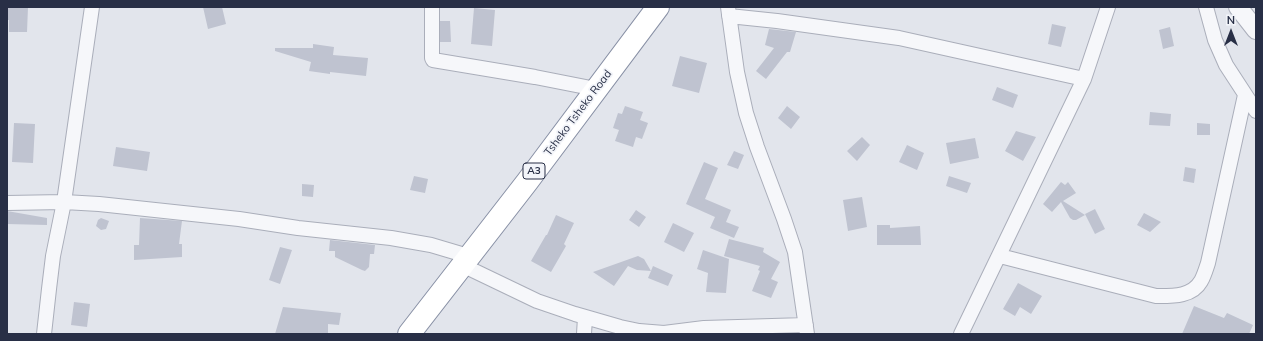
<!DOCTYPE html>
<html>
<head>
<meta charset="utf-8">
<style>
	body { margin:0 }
	#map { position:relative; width:1263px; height:341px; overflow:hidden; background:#e2e5ec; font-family:Mulish,sans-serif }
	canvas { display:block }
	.frame { position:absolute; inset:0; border:8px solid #282f46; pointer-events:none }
	.north { position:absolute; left:1211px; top:12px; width:40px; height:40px; -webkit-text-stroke:3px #f2f4f9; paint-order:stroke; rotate:0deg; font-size:11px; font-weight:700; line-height:16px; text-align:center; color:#282f46 }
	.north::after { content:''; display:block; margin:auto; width:14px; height:18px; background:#282f46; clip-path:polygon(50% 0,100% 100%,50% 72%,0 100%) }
</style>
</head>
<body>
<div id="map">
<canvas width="1263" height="341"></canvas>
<div class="frame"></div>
<div class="north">N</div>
</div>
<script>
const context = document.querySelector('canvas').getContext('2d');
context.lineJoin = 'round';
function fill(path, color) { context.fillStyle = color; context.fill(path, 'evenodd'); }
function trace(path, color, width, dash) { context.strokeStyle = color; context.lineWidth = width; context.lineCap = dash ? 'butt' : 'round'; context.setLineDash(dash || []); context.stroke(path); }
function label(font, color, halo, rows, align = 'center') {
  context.font = font + ' Mulish,sans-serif'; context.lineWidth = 3.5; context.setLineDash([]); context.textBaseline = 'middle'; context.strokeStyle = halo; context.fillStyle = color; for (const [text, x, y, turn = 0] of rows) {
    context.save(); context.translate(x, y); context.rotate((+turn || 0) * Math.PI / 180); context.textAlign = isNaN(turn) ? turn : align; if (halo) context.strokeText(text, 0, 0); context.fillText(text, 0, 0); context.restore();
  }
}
const building = new Path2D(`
	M7,7H28L27,32H9V20H7Z
	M203,7H222L226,24L208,29Z
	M474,8L495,10L492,46L471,44Z
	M440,21H450L451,42H440Z
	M1052,24L1066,27L1061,47L1048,44Z
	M1170,27L1174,46L1163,49L1159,30Z
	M769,29L796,32L790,52H787L766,79L756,71L774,48L765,45Z
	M313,44L334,47L333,55L368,58L366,76L330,72V74L309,71L311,62L275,51V48H313Z
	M680,56L707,63L699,93L672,86Z
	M997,87L1018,95L1013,108L992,100Z
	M625,106L643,112L640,120L648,123L642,139L636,137L633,147L615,141L619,130L613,128L618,113L622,114Z
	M787,106L800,117L791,129L778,118Z
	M1150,112L1171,114L1170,126L1149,125Z
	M14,123L35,124L33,163L12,162Z
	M1197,123L1210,124V135H1197Z
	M1016,131L1036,137L1023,161L1005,151Z
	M862,137L870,145L857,161L847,151Z
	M975,138L979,158L950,164L946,143Z
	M907,145L924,153L917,170L899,162Z
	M116,147L150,152L147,171L113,166Z
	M734,151L744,155L738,169L727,165Z
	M704,162L718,168L705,199L731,210L726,222L739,227L734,238L710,228L715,217L686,204Z
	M1185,167L1196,169L1194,183L1183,181Z
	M414,176L428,179L425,193L410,190Z
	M949,176L971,183L967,193L946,186Z
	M1061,182L1065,185L1068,182L1076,193L1063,201L1085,215L1076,220H1073L1070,218L1061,202L1052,212L1043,204Z
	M302,184L314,185L313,197L302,196Z
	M862,197L867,227L848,231L843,200Z
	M1095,209L1105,229L1095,234L1085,214Z
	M636,210L646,217L639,227L629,220Z
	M7,211L47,218V225L7,224Z
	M1144,213L1161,222L1150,232L1137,225Z
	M556,215L574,223L564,244L566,246L551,272L531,261L546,235H547Z
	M101,218L109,221L106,229L101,230L96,226L98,220Z
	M140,218L182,221L179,244H182V257L134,260V245H139Z
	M673,223L694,233L684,252L664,242Z
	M877,225H890V228L920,226L921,245H877Z
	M729,239L764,248L763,252L780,262L771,279L778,282L771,298L752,291L760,271L758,270L760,266L724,256Z
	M330,240L375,245L374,254H370L369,267L365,271L362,270L335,257V251H329Z
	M280,247L292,250L280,284L269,280Z
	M703,250L729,259L726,293L706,292L708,273L697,269Z
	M638,256L644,259L651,271L653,266L673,275L668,286L648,278L651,271L637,270L628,266L614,286L593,272Z
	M1018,283L1042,296L1031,314L1020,307L1015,316L1003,309Z
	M74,302L90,304L87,327L71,325Z
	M1194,306L1224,318L1227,313L1253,325L1249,334H1182Z
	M283,307L341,313L339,325L328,324V334H275Z`);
const minor = new Path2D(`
	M432,7V58L433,60L535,77L596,89
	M728,7L737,72L746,113L757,147L784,219L795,252L807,334
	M1206,7L1215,40L1226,65L1256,111
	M729,16L777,21L899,38L1084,79
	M7,203L64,202L99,204L239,219L298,228L391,238L431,245L468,256
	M1000,256L1156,296C1172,296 1192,297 1201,281C1204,276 1206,269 1208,263L1245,95
	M462,265L537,301L575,314L620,327L639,331L664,333L704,328L806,325
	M44,334L49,289L53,256L64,202L92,7
	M584,334L585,317
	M961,334L1084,79L1108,7`);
const tertiary = new Path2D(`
	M1238,7L1256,30`);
const trunk = new Path2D(`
	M409,334L527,182L658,7`);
const shields = [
	[534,171,22]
];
const shieldNames = [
	["A3",534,171]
];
const streetNames = [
	["Tsheko Tsheko Road",578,113,-53]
];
fill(building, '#bfc3d0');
trace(minor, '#aaaeba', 16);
trace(tertiary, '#aaaeba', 20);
trace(trunk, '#8890a5', 24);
trace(minor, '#f6f7fa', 14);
trace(tertiary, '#f6f7fa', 18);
trace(trunk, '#fff', 22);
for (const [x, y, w] of shields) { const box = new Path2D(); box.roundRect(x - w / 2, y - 8, w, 16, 3); context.fillStyle = '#f2f4f9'; context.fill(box); trace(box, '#282f46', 1); }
label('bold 10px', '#282f46', null, shieldNames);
label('11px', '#282f46', '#f2f4f9', streetNames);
</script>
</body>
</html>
